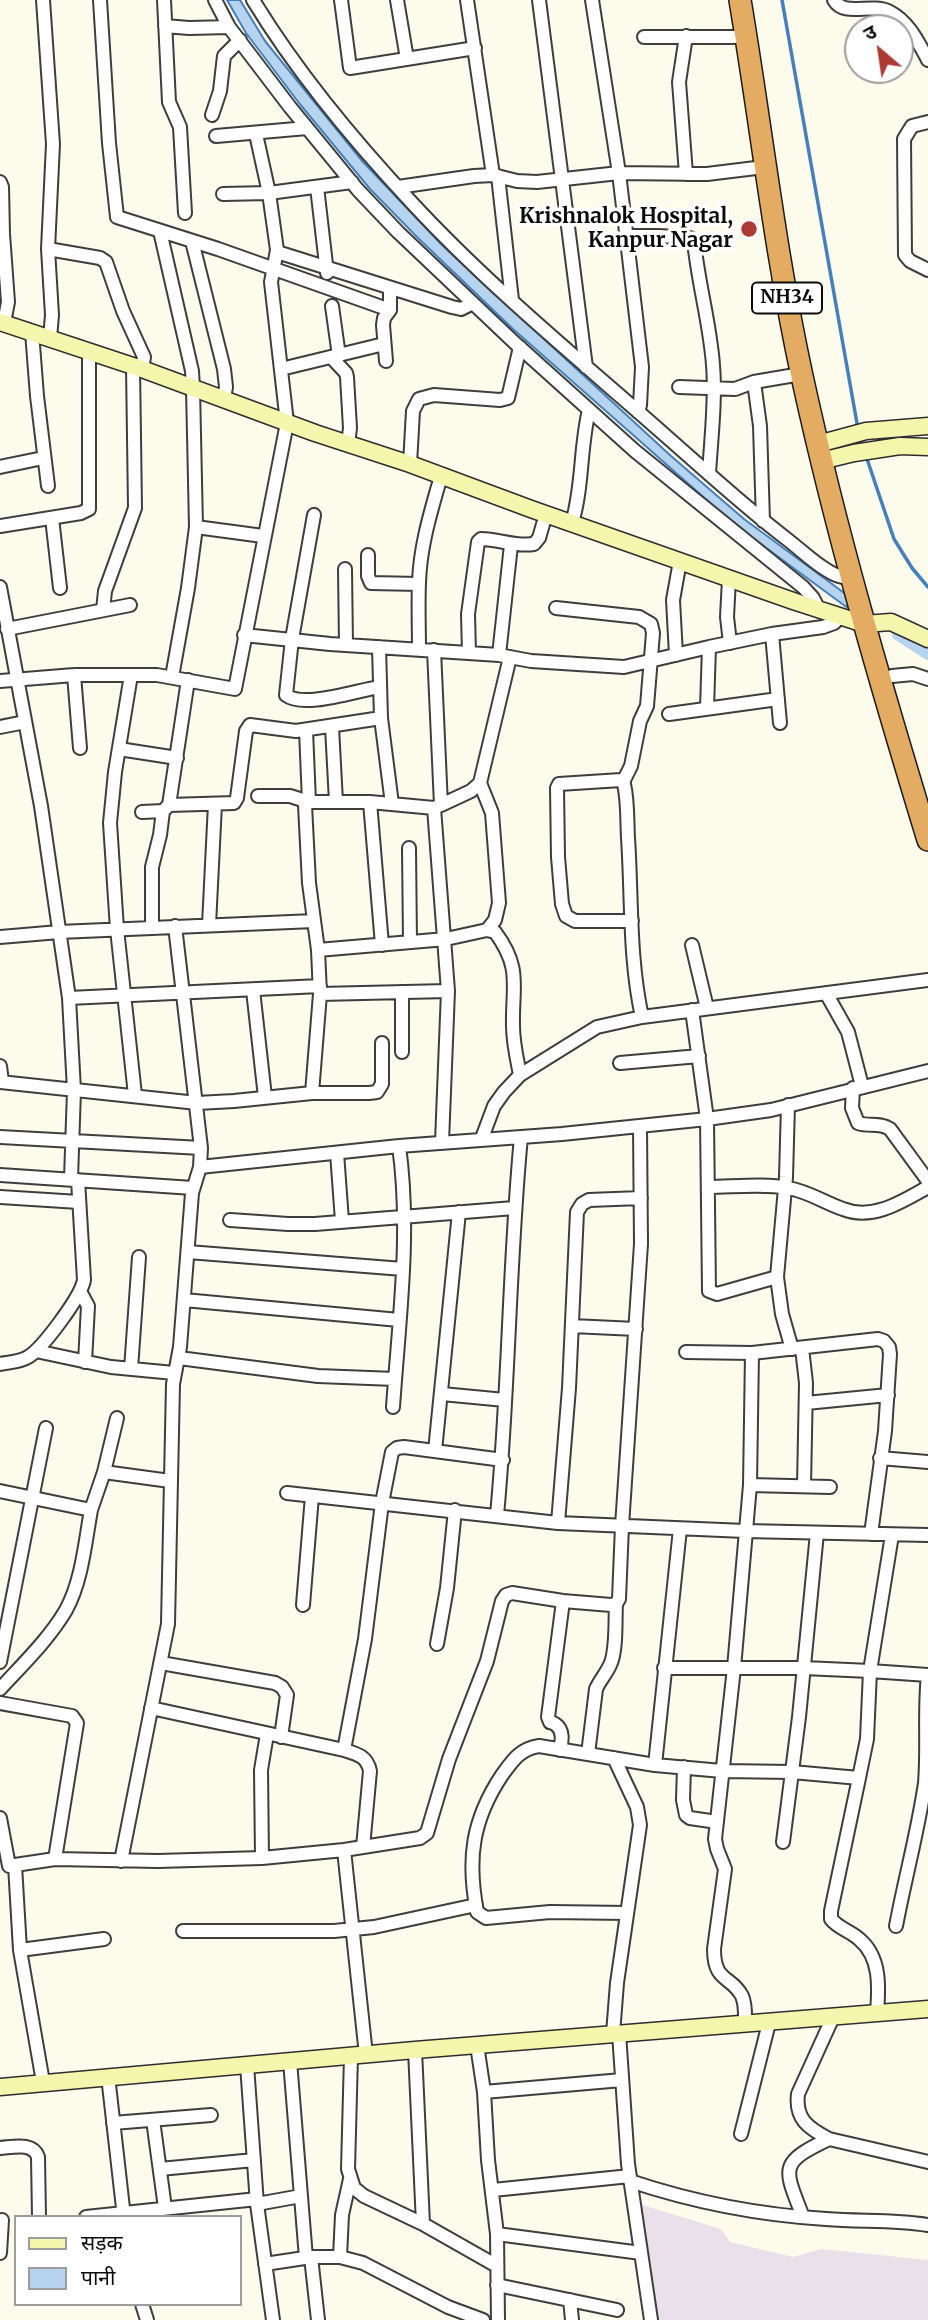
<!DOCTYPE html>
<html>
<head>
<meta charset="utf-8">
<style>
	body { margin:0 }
	#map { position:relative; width:928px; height:2320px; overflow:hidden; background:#fdfbec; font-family:Merriweather,"Noto Sans Devanagari",serif }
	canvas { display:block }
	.legend { position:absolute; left:14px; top:2215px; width:228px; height:91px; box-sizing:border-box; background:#fff; border:2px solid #9d9d9d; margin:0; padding:9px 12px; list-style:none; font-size:21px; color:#0b0b0b }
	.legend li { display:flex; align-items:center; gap:14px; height:35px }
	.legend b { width:35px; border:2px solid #9d9d9d }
	.north { position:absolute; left:844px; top:14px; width:70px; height:70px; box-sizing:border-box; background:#fff; border:2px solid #9d9d9d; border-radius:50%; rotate:331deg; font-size:19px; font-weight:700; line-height:28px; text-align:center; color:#0b0b0b }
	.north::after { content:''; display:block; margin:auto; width:24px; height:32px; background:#ab3b33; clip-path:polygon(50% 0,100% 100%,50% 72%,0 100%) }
</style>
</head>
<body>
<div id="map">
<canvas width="928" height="2320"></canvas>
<ul class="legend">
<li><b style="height:9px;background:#f5f6ae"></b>सड़क</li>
<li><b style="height:19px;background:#b6d3ef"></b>पानी</li>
</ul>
<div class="north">उ</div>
</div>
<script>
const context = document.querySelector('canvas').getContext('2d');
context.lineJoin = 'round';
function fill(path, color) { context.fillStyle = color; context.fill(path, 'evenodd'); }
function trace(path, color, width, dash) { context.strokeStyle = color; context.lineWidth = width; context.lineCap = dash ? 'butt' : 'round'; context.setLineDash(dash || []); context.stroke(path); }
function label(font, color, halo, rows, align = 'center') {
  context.font = font + ' Merriweather,serif'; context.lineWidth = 7; context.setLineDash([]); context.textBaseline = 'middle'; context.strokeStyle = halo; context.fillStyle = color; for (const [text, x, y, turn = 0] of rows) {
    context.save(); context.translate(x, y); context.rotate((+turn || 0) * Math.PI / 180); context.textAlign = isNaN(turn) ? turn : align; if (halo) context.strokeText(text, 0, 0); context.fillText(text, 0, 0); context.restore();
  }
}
const industrial = new Path2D(`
	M636,2203L721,2229L730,2242L793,2257L821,2249L928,2260V2320H654Z`);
const water = new Path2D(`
	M227,0H240L265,41L363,162L443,246L671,456L744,519L851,598L853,610L845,606L735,525L513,329L418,238L370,189L299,103L246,33Z`);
const stream = new Path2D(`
	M782,0L858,429
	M866,456L894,539L912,568L928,587`);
const canal = new Path2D(`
	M897,635L928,655`);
const street = new Path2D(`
	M43,0L53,144L48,249L52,315L50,338
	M100,0L109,143L117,217L218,249L390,310
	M164,0L169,102L180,127L185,213
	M215,0L229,27L290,107L358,190L398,232L516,344L635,451L803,587L813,598L819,610
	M253,0C298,74 354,141 413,204C491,288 581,361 667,437C707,472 746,508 788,540C802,551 815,564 830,572C837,576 843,578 850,577
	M341,0L350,68L475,48
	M397,0L407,59
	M467,0L493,175
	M539,0L586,367
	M592,0L619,173L642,367L640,405L638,412
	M834,0C845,18 871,2 890,12C909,22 918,42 928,60
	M165,26L189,28L229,27
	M686,36L679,82L686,174
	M644,37H746
	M212,115L220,91L224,56L240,40
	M928,122L912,126L904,139L905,255L910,261L928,270
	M216,136L307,128
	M498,176L512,300
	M0,182L2,187L3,234L8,302L4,323
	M317,187L327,273
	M398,187L474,176L493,175L517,181L537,182L619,173L707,174L764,167
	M223,194L269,193L352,182
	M160,231L192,371L193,388L196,527L188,588L172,677
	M627,236H659L690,238L694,241C698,283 710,323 713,365C716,400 711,439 709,474
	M192,241L224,369L226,387L224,399
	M48,249L100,258L106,262L123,311L144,357L142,369
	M277,252L452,307L461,309L473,303
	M332,306L339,356
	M32,332L37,396L48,486
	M332,358L346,373L347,377L350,428L348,444
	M386,361L383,325L384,318L390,310V289
	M281,369L384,344
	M754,382L760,426L763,521
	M679,387L735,389L754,382L801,374
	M410,464L413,411L419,399L434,395L500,400L508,398L520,347
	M0,467L43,458
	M314,515L292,639L286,695C304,709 357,690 380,687
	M52,518L60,588
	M572,523C583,486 580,447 589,410
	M0,526L81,513L89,509V351
	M196,527L263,536
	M368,555V576L371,583L419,584
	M345,569L346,645
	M729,579L727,617L730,643
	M0,587L41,806L69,998L74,1090L71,1179
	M556,608L639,617L651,624L653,633L647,706L640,721L631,766L623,782
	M103,610L105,591L135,508L133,366
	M7,629L130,605
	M772,634L780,723
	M244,635L330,644L499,655L531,661L624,667L709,647L772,634L823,627L834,623L840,617
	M379,647L381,718L392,804
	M419,649C419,627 418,605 419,583C420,546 431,511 441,476
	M469,653L468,614L478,542L481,539C499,539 515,547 534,544L539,538L546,514
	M499,655L511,545
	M676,655L673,600L680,561
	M74,675L80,748
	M131,675L115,772L110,823L117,929L135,1095
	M892,676L913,674L928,679
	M0,681L74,675H157L235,689L287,423L271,282L277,250L269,193L256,134
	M707,708L709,647
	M669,714L778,699
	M0,727L25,722
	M332,727L336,802
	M119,749L177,758
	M258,796H290L309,802L306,730
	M370,802L382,945
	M169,805L188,680
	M441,805L471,791L480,783L510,657
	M434,808L448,991L442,1142
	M142,812L163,811L169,805L234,803L237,798L246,731L250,725L296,731L381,718
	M409,848L410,942
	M632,921H575L566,916L562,904L558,857L557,788L559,784L621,780L624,784C628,801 627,820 628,838C632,898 629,958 642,1017
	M209,925L215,804
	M152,927V867L160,835L163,811
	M487,930L495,932C522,968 512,986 513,1026C513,1043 517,1059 520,1075
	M0,937L59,932L314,921
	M692,945L707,1008
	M318,950L446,939L487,930L495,920L499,903L492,813L480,783
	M253,990L265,1097
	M826,993L848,1032L862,1086
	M320,994L448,991
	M69,998L320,986
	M692,1010L707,1119L709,1291L717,1294L777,1277
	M402,1052V992
	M620,1063L699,1056
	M0,1066L2,1082
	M0,1082L197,1103L234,1101L312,1093H369L377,1092L382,1084V1043
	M853,1088L852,1108L858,1123C869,1127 879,1122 890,1129L928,1181
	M312,1093L320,994L318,950L309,883L305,805L311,802H370L434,808L441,805L434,650
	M788,1105L786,1177L777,1277L782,1314L792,1349
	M0,1137L201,1148
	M482,1138L494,1106L504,1092L520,1075L597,1027L642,1017L928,980
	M337,1153L342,1221
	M200,1167L399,1146L562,1134L707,1119L771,1110L928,1071
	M0,1175L193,1188
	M708,1187C732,1187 765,1183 788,1188C810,1192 823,1202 843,1209C873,1221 903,1201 928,1187
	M0,1197L79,1202
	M230,1220L288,1224H315L514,1208
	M188,1252L403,1269
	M81,1293L88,1306L85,1362
	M184,1300L399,1320
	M572,1326L636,1329
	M802,1348L806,1383L804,1486
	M36,1351L111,1367L174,1373
	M686,1352L752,1353L878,1339L884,1341L889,1347L890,1354L885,1431L871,1534
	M179,1358L318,1376L395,1379
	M0,1364C9,1362 20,1362 28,1357C42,1349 81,1297 84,1280L78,1180
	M131,1369L139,1257
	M442,1394L505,1400
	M806,1403L888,1395
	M393,1407C399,1320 411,1232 399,1146
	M435,1451L459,1212
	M880,1458L928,1462
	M104,1472L170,1481
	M750,1485L830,1487
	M0,1491L91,1510L104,1472L117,1418
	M287,1493L558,1523L745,1531L928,1535
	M497,1515C509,1389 509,1262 521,1137
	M558,1523L569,1388L577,1212L582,1204L589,1200L641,1198
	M303,1605L312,1496
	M437,1644L447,1588L455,1510
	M0,1662L46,1428
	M161,1663L275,1683L282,1687L287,1695L281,1737
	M664,1668H804L870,1671L892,1535
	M0,1689C23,1664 49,1639 66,1610C82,1581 85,1543 91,1510
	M0,1703L72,1716L77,1723L55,1859
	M151,1708L344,1750L365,1639L382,1503L392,1452L397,1448L404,1447L503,1460
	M344,1750C357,1754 367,1756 370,1771L363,1847
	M560,1750C562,1741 564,1730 555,1724C548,1719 552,1727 548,1717L563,1601
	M588,1754L596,1689C600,1680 606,1674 610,1665C617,1651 615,1620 616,1604
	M655,1765L680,1529
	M684,1767L683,1800L686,1815L690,1818L717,1822
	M859,1778L831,1911V1919C838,1928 850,1931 859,1939C881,1957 879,1987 877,2013
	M0,1818L9,1866
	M783,1842L799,1717L817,1533
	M344,1850L366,2055
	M262,1858L261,1770L267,1734
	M121,1861L168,1624L173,1384L180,1347L192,1193L200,1167L201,1148L175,926
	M627,1913L550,1912L486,1918L477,1912C467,1859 472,1820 502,1775C513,1760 520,1749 539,1746L655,1765L722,1771L792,1772L859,1778L867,1739L870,1671L928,1675C924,1711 928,1747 925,1783C918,1831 905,1878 896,1926
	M183,1931H334L374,1927L476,1905
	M20,1950L104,1939
	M833,2017L798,2094C795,2119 808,2128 829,2139L928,2162
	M745,2025C745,2015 746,2005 742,1996C731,1975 714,1983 714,1949L725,1869L717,1849L715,1839L734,1668L750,1485L752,1353
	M619,2033L628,2164L651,2320
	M613,2034L617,1983L640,1825L637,1807L614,1758
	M477,2045L484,2092L488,2160L497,2234L498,2320
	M415,2050L423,2224
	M351,2056L348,2169L354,2188L364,2196L423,2224L497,2266
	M290,2061L306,2258
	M247,2065L257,2204L273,2320
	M108,2076L124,2217
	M43,2082L20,1950L15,1865L55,1859L158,1861L262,1858L344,1850L420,1838L427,1833L449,1759L487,1661L502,1601L506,1595L512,1593L563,1601L611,1605L616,1604L619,1599L622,1526L641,1244L640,1127
	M484,2092L622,2080
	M153,2120L165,2208
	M113,2123L211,2115
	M741,2134L769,2023
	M0,2148C14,2147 33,2142 38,2157L39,2217
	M160,2169L254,2160
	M630,2181C693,2202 759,2215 826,2219C860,2222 894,2219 928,2225
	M493,2190L630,2176
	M257,2204L301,2196
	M86,2217L257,2199
	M803,2217C784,2168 778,2163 829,2139
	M497,2234L641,2253
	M0,2253L2,2220
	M311,2257L318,2320
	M340,2257L342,2215L350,2179
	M265,2264L311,2257H340L363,2263L448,2307L483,2320
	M497,2285L617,2310
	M570,2300L572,2320
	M142,2304L147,2320`);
const secondary = new Path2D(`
	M0,322L142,369L315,433L410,464L531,509L796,602L864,624L891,622L928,639
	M818,444L866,431L928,426
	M821,461L854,453L900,446L928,447
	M0,2087L415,2050L928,2009`);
const highway = new Path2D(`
	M740,0C761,125 775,252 802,376C836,532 881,686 928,840`);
const markers = [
	[749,229,9,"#ab3b33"]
];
const shields = [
	[787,298,70]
];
const shieldNames = [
	["NH34",787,298]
];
const poiNames = [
	["Krishnalok Hospital,",733,217],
	["Kanpur Nagar",733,241]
];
fill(industrial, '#e9e0e9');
fill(water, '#b6d3ef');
trace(water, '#4580bd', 2);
trace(stream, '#4580bd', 3.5);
trace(canal, '#b6d3ef', 10);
trace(street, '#3e3e3e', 16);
trace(secondary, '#2d2d2d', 19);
trace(highway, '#1c1c1c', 24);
trace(street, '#fff', 12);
trace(secondary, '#f5f6ae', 16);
trace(highway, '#e4ac63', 21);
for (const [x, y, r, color] of markers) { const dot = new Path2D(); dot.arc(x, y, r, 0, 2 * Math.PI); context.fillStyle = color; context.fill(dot); trace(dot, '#fff', 2.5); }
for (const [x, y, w] of shields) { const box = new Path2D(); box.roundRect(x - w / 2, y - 15.5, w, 31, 5); context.fillStyle = '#fff'; context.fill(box); trace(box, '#0b0b0b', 2); }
label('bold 19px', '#0b0b0b', null, shieldNames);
label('bold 21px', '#0b0b0b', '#fff', poiNames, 'right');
</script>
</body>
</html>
